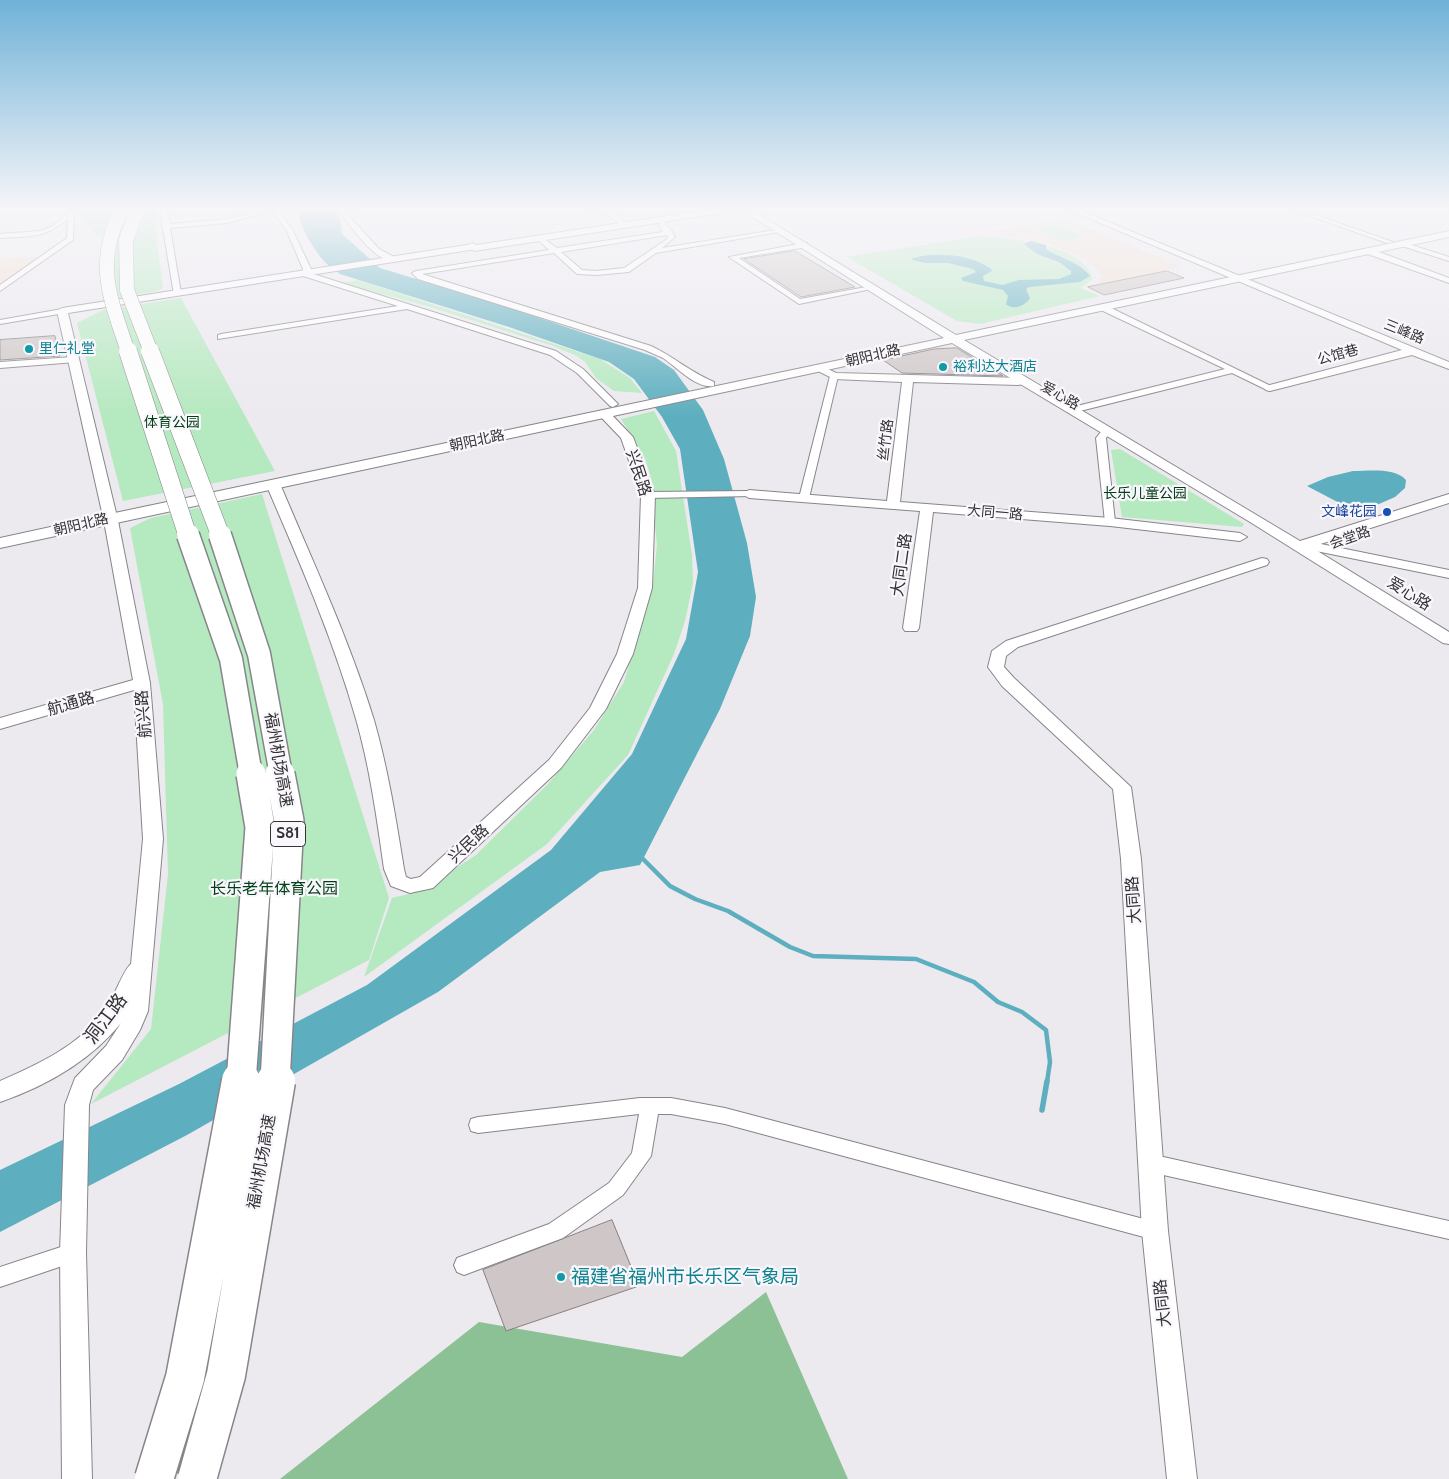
<!DOCTYPE html>
<html>
<head>
<meta charset="utf-8">
<style>
	body { margin:0 }
	canvas { display:block; background:#ece9ef }
</style>
</head>
<body>
<canvas width="1449" height="1479"></canvas>
<script>
const context = document.querySelector('canvas').getContext('2d');
context.lineJoin = 'round';
function fill(path, color) { context.fillStyle = color; context.fill(path, 'evenodd'); }
function trace(path, color, width, dash) { context.strokeStyle = color; context.lineWidth = width; context.lineCap = dash ? 'butt' : 'round'; context.setLineDash(dash || []); context.stroke(path); }
function label(font, color, halo, rows, align = 'center') {
  context.font = font + ' Cabin,"Noto Sans SC",sans-serif'; context.lineWidth = 4.5; context.setLineDash([]); context.textBaseline = 'middle'; context.strokeStyle = halo; context.fillStyle = color; for (const [text, x, y, turn = 0] of rows) {
    context.save(); context.translate(x, y); context.rotate((+turn || 0) * Math.PI / 180); context.textAlign = isNaN(turn) ? turn : align; if (halo) context.strokeText(text, 0, 0); context.fillText(text, 0, 0); context.restore();
  }
}
const education = new Path2D(`
	M1066,218L1181,267L1097,284L1102,275L1088,260L1047,243L1003,236L993,231Z
	M42,257L5,282H0V259Z`);
const green = new Path2D(`
	M87,209H156L157,244L163,288L158,291L112,298V235L98,236L87,224L83,223L84,210Z
	M1053,224L1076,232L1075,233L1084,237L1063,241L1039,232L1041,231L1033,227Z
	M980,236C1010,238 1085,245 1093,279L1081,288L1100,296L980,324L957,321L847,257Z
	M358,280L600,359L630,378L642,393L614,391L596,378L585,362L577,356L553,346L430,307L341,283Z
	M181,298L275,471L123,501L77,323L103,310Z
	M654,411L676,451L692,555L693,583L685,621L674,654L628,755L547,844L364,977L392,898L421,891L476,855L548,784L594,730L624,682L653,583L657,545L653,507L654,488L645,458L621,419Z
	M1120,449L1244,524L1242,527L1122,517L1111,450Z
	M262,494L389,898L369,960L91,1104L151,1029L168,874L163,704L130,528L151,518Z`);
const forest = new Path2D(`
	M766,1292L848,1479H280L479,1322L682,1357Z`);
const water = new Path2D(`
	M304,209H342L339,210L342,234L380,268L489,301L655,357L674,370L703,410L724,459L747,543L756,597L750,636L720,709L640,865L600,872L438,992L187,1135L0,1232V1170L179,1084L367,985L551,850L632,754L686,639L698,572L680,449L662,417L634,379L609,362L509,327L340,274C336,271 330,268 327,264C317,255 298,225 299,212Z
	M1031,241L1046,245V249C1061,259 1078,261 1090,276L1080,282L1029,287L1026,289L1030,298C1025,306 1013,311 1006,304L1008,296L1003,290L963,281L961,278L976,272L973,269L948,263H926L912,260L913,258C937,252 970,254 991,269L992,271L983,276L984,281L1002,285L1019,280L1059,279L1071,274V271L1059,262L1037,254L1024,244Z
	M1353,471C1368,471 1395,467 1406,480L1405,488L1395,497L1379,504L1347,507L1307,486L1328,477Z`);
const streamFar1 = new Path2D(`
	M639,858L643,859L670,886L695,899L728,911L790,947L813,956L916,959L974,982L998,1002L1022,1012L1046,1030L1050,1062L1047,1082`);
const stream = new Path2D(`
	M1042,1110L1047,1081`);
const building = new Path2D(`
	M795,251L855,287L801,297L744,259Z
	M1167,271L1184,278L1104,295L1088,287Z
	M55,336L60,356L0,360V340Z
	M957,348L1003,376L902,373L883,360L934,349Z
	M612,1220L639,1286L506,1331L483,1270Z`);
const minor = new Path2D(`
	M74,209H81L74,214L73,240L0,291V285L67,238L68,219C44,239 29,236 0,238V234L40,231L51,227Z
	M161,209H167L170,224L227,219L265,209H290L283,212L282,216L292,229L311,269L310,273L556,351L583,369L618,404L613,407L610,406L577,373L550,355L407,309L218,339V335L221,334L398,306L303,276V269L286,229L276,216V212L271,211L227,223L170,228L181,293L174,295L163,228L162,226Z
	M346,209H353L348,215L379,249L396,258V262C376,263 353,229 342,215Z
	M587,209C601,207 616,213 626,223L621,224L607,215Z
	M1290,209H1298L1393,242L1387,243Z
	M664,221L666,222L665,225L670,228L675,237L662,248L782,229L785,231L656,253L629,272L596,275L577,274L554,253L422,274L651,346C674,357 690,372 714,382V386C696,389 677,367 663,358C657,355 651,353 645,350L418,279L412,273L416,271L549,250L536,238L540,236L557,248L663,232L658,224ZM667,235L668,237L666,240L624,268L596,271L582,270L561,252Z
	M1402,242L1449,257V261L1402,246Z
	M804,243H807V247L739,258L800,299L872,286L876,288L799,304L729,257Z
	M1365,249H1371L1449,278V283L1365,253Z
	M1101,306H1107L1275,388L1270,391L1267,390L1232,373L1080,411L1077,410V406L1225,369L1101,310Z
	M62,309L66,311L65,313L0,324V320Z
	M73,357L77,360L76,362L0,368V362Z
	M834,373L838,376L809,498L808,500H800L799,498L830,376Z
	M1107,427L1112,430L1106,438L1115,522L1110,525L1105,522L1096,438L1104,428Z
	M749,491L754,494L753,496L648,498L643,495L648,492Z
	M640,1098H671L725,1108L1155,1222L1162,1224L1165,1231L1162,1238L1155,1240L725,1124L671,1114H658L651,1156L623,1195L563,1238L464,1275L457,1272L454,1265L457,1258L549,1224L609,1183L632,1153L639,1114L478,1133L471,1131L469,1125L471,1119L478,1117Z
	M1150,1154L1449,1221V1239L1150,1172L1143,1169L1140,1163L1143,1157Z
	M73,1243L80,1246L83,1253L80,1260L0,1287V1267Z`);
const tertiary = new Path2D(`
	M1067,209H1077L1449,362V369L1412,355L1270,391L1266,390L1264,388L1266,386L1402,350Z
	M473,244L476,245V249L68,313L118,521L150,683L163,839L148,1011L140,1030L122,1060L93,1090L89,1105L86,1253L92,1479H62L60,1253L65,1105L75,1078L106,1046L121,1023C90,1061 46,1086 0,1102V1081C39,1064 78,1046 105,1011C113,1000 123,970 131,964L143,839L134,690L0,729V718L133,680L104,521L57,311L62,308Z
	M820,365L836,373L1024,378L1030,381L1028,383L1018,385L913,382L900,502L1110,518L1240,533L1247,537L1240,541L1110,526L933,512L919,628L917,631H905L903,628L920,511L749,498L742,494L749,490L887,501L902,382L834,379L816,370L814,368L816,366Z
	M604,410L608,411L633,437L655,495L652,588L633,654L606,709L561,768L433,888L410,893L391,886L384,869C377,819 370,768 356,719C333,638 299,561 266,484L273,480L280,484C313,562 349,639 374,720C388,769 396,819 404,869L406,877L411,879L420,877L549,760L590,708L617,654L638,588L641,495L621,438L598,414Z
	M1299,542L1321,544L1449,570V578L1321,552L1294,549L1292,546L1294,543Z
	M1262,558L1267,559L1269,562L1267,565L1018,647L1006,656L1004,667L1014,678L1131,787L1141,859L1168,1231L1197,1479H1167L1142,1231L1121,859L1113,789L1002,686L988,667L992,651L1006,641Z`);
const secondary = new Path2D(`
	M713,209H733L728,212L474,251L467,246L472,243L476,245Z
	M740,209H750L956,335L1449,231V237L964,340L1300,541L1449,494V503L1311,547L1449,632V644L1443,643L1250,522L952,343L0,548V538L110,514L944,338Z`);
const motorwayBridgeFar4 = new Path2D(`
	M122,209C94,264 110,297 128,352
	M138,209L126,240L127,290L151,352`);
const motorwayBridgeFar3 = new Path2D(`
	M128,351L188,537
	M150,351L221,537`);
const motorwayBridgeFar2 = new Path2D(`
	M188,535L231,659L251,775
	M220,535L259,654L281,775`);
const motorwayBridgeFar1 = new Path2D(`
	M241,1082L260,827L251,774
	M275,1082L289,821L280,774`);
const motorwayBridge = new Path2D(`
	M154,1479L185,1378L241,1081
	M197,1479L226,1375L276,1081`);
const markers = [
	[29,349,5,"#0f9aa8"],
	[943,367,5,"#0f9aa8"],
	[1387,512,5,"#1a4fb4"],
	[561,1277,5,"#0f9aa8"]
];
const farStreetnames = [
	["三峰路",1404,332,22],
	["公馆巷",1338,355,-15],
	["朝阳北路",873,356,-13],
	["爱心路",1060,396,30],
	["丝竹路",886,440,-83],
	["朝阳北路",477,441,-12],
	["大同一路",995,513,5],
	["朝阳北路",81,525,-13],
	["会堂路",1350,538,-19]
];
const farCulturenames = [
	["里仁礼堂",39,349],
	["裕利达大酒店",953,367]
];
const farParknames = [
	["体育公园",172,423],
	["长乐儿童公园",1145,494]
];
const farTransitnames = [
	["文峰花园",1377,512]
];
const shields = [
	[288,834,35]
];
const shieldNames = [
	["S81",288,834]
];
const streetNames = [
	["兴民路",638,473,72],
	["大同二路",902,565,-82],
	["爱心路",1409,594,32],
	["航通路",71,704,-16],
	["航兴路",144,714,-95],
	["福州机场高速",278,760,80],
	["兴民路",469,844,-43],
	["大同路",1134,900,-94],
	["福州机场高速",262,1162,-80],
	["大同路",1163,1303,-96]
];
const parkNames = [
	["长乐老年体育公园",274,889]
];
const nearStreetnames = [
	["洞江路",106,1019,-53]
];
const nearCulturenames = [
	["福建省福州市长乐区气象局",571,1277]
];
fill(education, '#f1ddce');
fill(green, '#b5e9bf');
fill(forest, '#8cc196');
fill(water, '#5dafbf');
trace(streamFar1, '#5dafbf', 4.5);
trace(stream, '#5dafbf', 5.5);
fill(building, '#cfc7c7');
trace(building, '#878080', 1);
trace(minor, '#87858a', 2);
trace(tertiary, '#87858a', 2);
trace(secondary, '#87858a', 2);
fill(minor, '#fff');
fill(tertiary, '#fff');
fill(secondary, '#fff');
trace(motorwayBridgeFar4, '#87858a', 15, []);
trace(motorwayBridgeFar3, '#87858a', 19, []);
trace(motorwayBridgeFar2, '#87858a', 25, []);
trace(motorwayBridgeFar1, '#87858a', 32, []);
trace(motorwayBridge, '#87858a', 41, []);
trace(motorwayBridgeFar4, '#fff', 14);
trace(motorwayBridgeFar3, '#fff', 18);
trace(motorwayBridgeFar2, '#fff', 22);
trace(motorwayBridgeFar1, '#fff', 29);
trace(motorwayBridge, '#fff', 38);
const sky = context.createLinearGradient(0, 0, 0, 416);
sky.addColorStop(0, '#70b2d8');
sky.addColorStop(0.5, '#f6f5f8');
sky.addColorStop(1, '#f6f5f800');
context.fillStyle = sky;
context.fillRect(0, 0, 1449, 416);
for (const [x, y, r, color] of markers) { const dot = new Path2D(); dot.arc(x, y, r, 0, 2 * Math.PI); context.fillStyle = color; context.fill(dot); trace(dot, '#f9f7fc', 2); }
label('14px', '#323133', '#f9f7fc', farStreetnames);
label('14px', '#0d838f', '#f9f7fc', farCulturenames, 'left');
label('14px', '#003f17', '#f9f7fc', farParknames);
label('14px', '#164399', '#f9f7fc', farTransitnames, 'right');
for (const [x, y, w] of shields) { const box = new Path2D(); box.roundRect(x - w / 2, y - 12.5, w, 25, 4); context.fillStyle = '#f9f7fc'; context.fill(box); trace(box, '#323133', 1); }
label('bold 15px', '#323133', null, shieldNames);
label('16px', '#323133', '#f9f7fc', streetNames);
label('16px', '#003f17', '#f9f7fc', parkNames);
label('19px', '#323133', '#f9f7fc', nearStreetnames);
label('19px', '#0d838f', '#f9f7fc', nearCulturenames, 'left');
</script>
</body>
</html>
